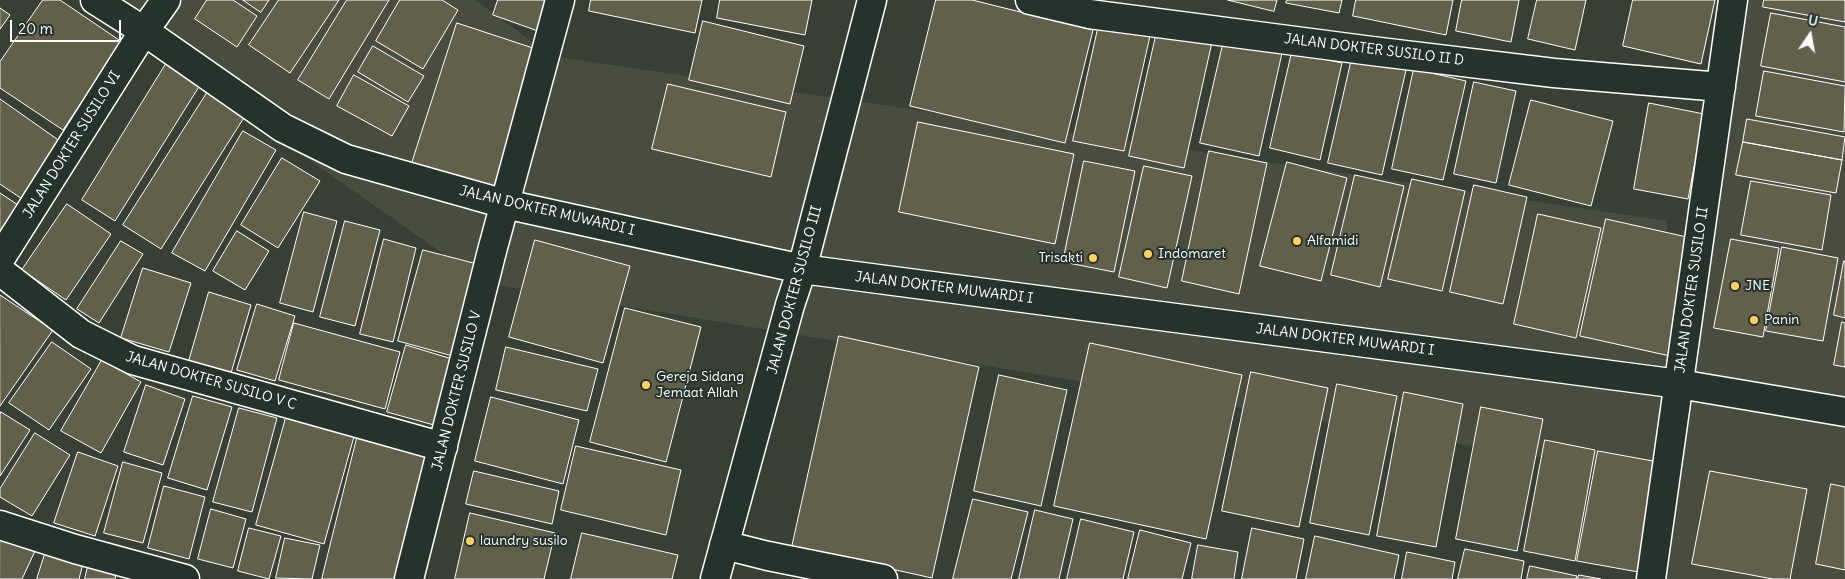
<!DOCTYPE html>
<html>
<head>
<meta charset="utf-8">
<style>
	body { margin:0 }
	#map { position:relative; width:1845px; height:579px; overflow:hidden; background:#384036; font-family:Delius,sans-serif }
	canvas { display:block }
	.north { position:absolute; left:1785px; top:10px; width:50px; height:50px; -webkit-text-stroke:4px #26332d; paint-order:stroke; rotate:12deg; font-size:14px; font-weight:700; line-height:20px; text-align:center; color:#fff }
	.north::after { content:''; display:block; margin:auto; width:18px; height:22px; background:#fff; clip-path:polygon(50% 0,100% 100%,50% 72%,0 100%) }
	.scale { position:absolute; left:10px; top:20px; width:111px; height:22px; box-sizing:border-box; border:2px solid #fff; border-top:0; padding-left:6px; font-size:15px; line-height:18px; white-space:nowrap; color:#fff; -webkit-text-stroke:4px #26332d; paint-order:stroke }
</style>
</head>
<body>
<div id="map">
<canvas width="1845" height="579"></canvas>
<div class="north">U</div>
<div class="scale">20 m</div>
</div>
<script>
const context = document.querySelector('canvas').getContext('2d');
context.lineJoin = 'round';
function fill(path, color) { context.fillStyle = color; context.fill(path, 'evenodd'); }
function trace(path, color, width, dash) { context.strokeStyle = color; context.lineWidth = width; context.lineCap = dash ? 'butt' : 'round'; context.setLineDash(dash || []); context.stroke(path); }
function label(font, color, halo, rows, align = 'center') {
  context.font = font + ' Delius,sans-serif'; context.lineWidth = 4; context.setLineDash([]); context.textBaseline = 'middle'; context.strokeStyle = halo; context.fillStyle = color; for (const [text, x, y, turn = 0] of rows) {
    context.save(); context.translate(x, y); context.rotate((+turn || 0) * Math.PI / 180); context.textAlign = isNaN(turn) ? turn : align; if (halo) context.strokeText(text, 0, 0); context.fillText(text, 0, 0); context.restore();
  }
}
const built = new Path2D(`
	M81,0H475L551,56L1667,221L1666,478L485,283Z
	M1740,0H1845V579H1662Z`);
const building = new Path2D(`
	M43,0H60L122,42L63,130L0,88V62Z
	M207,0H233L257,16L237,47L195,19Z
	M243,0H269L261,12Z
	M279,0H339L290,73L249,45Z
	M347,0H389L329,99L298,80Z
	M400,0H442L458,10L423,69L376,41Z
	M498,0H549L538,31L493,15Z
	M591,0H702L695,33L589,11Z
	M720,0H812L805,35L717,18Z
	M936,0H972L1093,30L1065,143L910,106Z
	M1228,0H1277L1274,11Z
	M1287,0H1342L1339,13L1286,3Z
	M1356,0H1453L1446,35L1353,16Z
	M1462,0H1519L1511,42L1456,31Z
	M1537,0H1586L1575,50L1528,39Z
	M1633,0H1715L1701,64L1623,46Z
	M1764,0H1845V22L1763,7Z
	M0,8L10,15L0,29Z
	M1771,13L1845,27V82L1761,66Z
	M703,21L804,46L790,104L689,80Z
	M457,23L539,50L493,189L412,163Z
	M1099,24L1150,36L1124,151L1073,141Z
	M1157,31L1212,42L1184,168L1129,156Z
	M1224,40L1282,53L1259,156L1200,143Z
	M373,46L424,76L408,102L358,72Z
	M1292,52L1342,63L1320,160L1270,148Z
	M1352,58L1406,70L1382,175L1328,163Z
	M166,64L200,85L115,221L82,200Z
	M1414,69L1466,81L1443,180L1392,169Z
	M1764,71L1845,86L1844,132L1756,116Z
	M354,75L409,106L392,136L337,106Z
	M1474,82L1516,91L1496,183L1454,174Z
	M668,84L786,112L771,177L652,149Z
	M207,93L245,116L161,249L123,225Z
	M0,99L64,144L25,201L0,184Z
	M1531,100L1613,121L1591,206L1509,185Z
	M1649,103L1704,114L1688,199L1634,189Z
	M1747,119L1845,137L1842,160L1743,142Z
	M918,122L1074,154L1055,244L899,212Z
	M243,131L276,150L205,271L172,253Z
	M1743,142L1842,160L1836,193L1736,175Z
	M1209,151L1267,163L1239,294L1182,281Z
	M282,158L320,181L278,248L241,225Z
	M1084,161L1135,171L1114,272L1063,262Z
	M1287,162L1347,178L1321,281L1260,266Z
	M1144,166L1192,176L1167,288L1119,277Z
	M1355,175L1404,186L1380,287L1331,275Z
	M1412,179L1465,191L1442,291L1388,279Z
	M1751,181L1831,195L1822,250L1741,235Z
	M1474,185L1527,197L1503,304L1450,292Z
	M0,193L21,207L0,236Z
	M67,204L111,234L66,300L22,270Z
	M304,212L337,221L313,312L280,303Z
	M1538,214L1601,228L1576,338L1514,324Z
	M1606,219L1696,239L1670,356L1580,336Z
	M345,221L380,230L355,326L320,317Z
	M237,231L269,251L245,290L213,271Z
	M384,239L416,248L393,342L360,334Z
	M1731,239L1779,248L1763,337L1714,328Z
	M535,240L630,266L603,363L509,337Z
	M121,241L143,254L99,323L77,309Z
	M1782,247L1838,258L1823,341L1766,331Z
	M423,250L485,266L460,358L398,341Z
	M1844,261H1845V318L1834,315Z
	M143,268L191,283L169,352L121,338Z
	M209,292L251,305L231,373L189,361Z
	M0,295L53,330L0,406Z
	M257,304L295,316L275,381L237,370Z
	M625,308L701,327L666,462L590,442Z
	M1842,322L1845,323V367L1834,365Z
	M294,323L400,352L385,409L279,380Z
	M839,336L979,367L932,578L792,547Z
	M52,342L91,369L49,430L9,403Z
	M1090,343L1242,375L1206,539L1054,506Z
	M406,345L459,361L441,427L387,412Z
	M506,347L598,369L587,411L496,390Z
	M102,360L141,382L101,453L61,431Z
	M1251,372L1328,388L1299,527L1222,511Z
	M999,375L1067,390L1041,506L974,491Z
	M1337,384L1397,396L1369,535L1310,523Z
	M146,385L185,399L163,465L124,452Z
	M1404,392L1463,404L1436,547L1377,536Z
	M193,396L232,407L207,490L168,478Z
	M491,397L579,420L563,484L475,461Z
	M1481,407L1543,419L1517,551L1456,539Z
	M239,408L277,418L252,512L213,502Z
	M1,412L30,430L0,476V415Z
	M287,414L355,433L324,544L256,525Z
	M35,433L70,455L32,516L0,497V489Z
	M357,438L431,457L400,579H322Z
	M1545,440L1595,450L1575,561L1524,551Z
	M576,446L681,470L666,535L561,510Z
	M1598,451L1664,463L1644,573L1577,561Z
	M78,452L118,466L95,536L54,523Z
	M123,462L162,473L143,543L104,533Z
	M474,471L559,491L552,524L466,504Z
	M1710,471L1807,489L1790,579H1773L1692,564Z
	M1831,484L1845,487V570L1816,564Z
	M164,486L205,497L189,559L148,548Z
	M973,499L1028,512L1011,579H953Z
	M211,509L246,519L233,568L198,559Z
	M1035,510L1073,519L1059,579H1019Z
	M470,513L555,533L544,579H455Z
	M1081,519L1134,532L1123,579H1067Z
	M249,528L281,536L269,579L238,571Z
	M1252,528L1304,539L1296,579H1242Z
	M1140,530L1191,543L1182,579H1128Z
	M582,533L678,555L672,579H571Z
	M0,535L35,551L22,579H0Z
	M1315,536L1399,555L1394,579H1306Z
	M285,538L320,545L312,579L276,578Z
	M1198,545L1238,552L1234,579H1192Z
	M1465,549L1524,561L1521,579H1458Z
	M46,551L83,563L79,579H37Z
	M1407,552L1455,562L1452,579H1402Z
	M89,562L117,568L115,579H85Z
	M1530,566L1577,576L1576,579H1527Z
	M1579,575L1601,579H1578Z`);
const street = new Path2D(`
	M1030,0L1089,14L1372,51L1554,73L1721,87
	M0,259L144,31L166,0
	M0,271L81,334L133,360L443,447
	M0,525L75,549L185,579
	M724,545L768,556L883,579
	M409,579L492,251L560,0
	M715,579L790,305L802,269L872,0
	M1651,579L1733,0`);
const secondary = new Path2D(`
	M95,0L144,31L283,128L346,159L505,204L802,269L1679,384L1845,412`);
const markers = [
	[1297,241,5,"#ffd166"],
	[1148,254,5,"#ffd166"],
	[1093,258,5,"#ffd166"],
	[1735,286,5,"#ffd166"],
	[1754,320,5,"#ffd166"],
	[646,385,5,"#ffd166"],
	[470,541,5,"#ffd166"]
];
const streetNames = [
	["JALAN DOKTER SUSILO II D",1374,50,7],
	["JALAN DOKTER SUSILO VI",72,145,-58],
	["JALAN DOKTER MUWARDI I",547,211,13],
	["JALAN DOKTER MUWARDI I",944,288,7],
	["JALAN DOKTER SUSILO III",795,290,-75],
	["JALAN DOKTER SUSILO II",1692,290,-82],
	["JALAN DOKTER MUWARDI I",1345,340,7],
	["JALAN DOKTER SUSILO V C",211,381,16],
	["JALAN DOKTER SUSILO V",457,391,-76]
];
const poiNames = [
	["Alfamidi",1307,241],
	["Indomaret",1158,254],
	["Trisakti",1083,258,"right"],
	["JNE",1745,286],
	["Panin",1764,320],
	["Gereja Sidang",656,377],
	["Jemaat Allah",656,393],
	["laundry susilo",480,541]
];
fill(built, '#494d40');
fill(building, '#625f4b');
trace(building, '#fff', 1);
trace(street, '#fff', 31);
trace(secondary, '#fff', 31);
trace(street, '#26332d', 28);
trace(secondary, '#26332d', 28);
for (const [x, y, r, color] of markers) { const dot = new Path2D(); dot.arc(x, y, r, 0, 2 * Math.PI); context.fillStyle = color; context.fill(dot); trace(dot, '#26332d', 2); }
label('14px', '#fff', '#26332d', streetNames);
label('14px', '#fff', '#26332d', poiNames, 'left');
</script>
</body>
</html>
